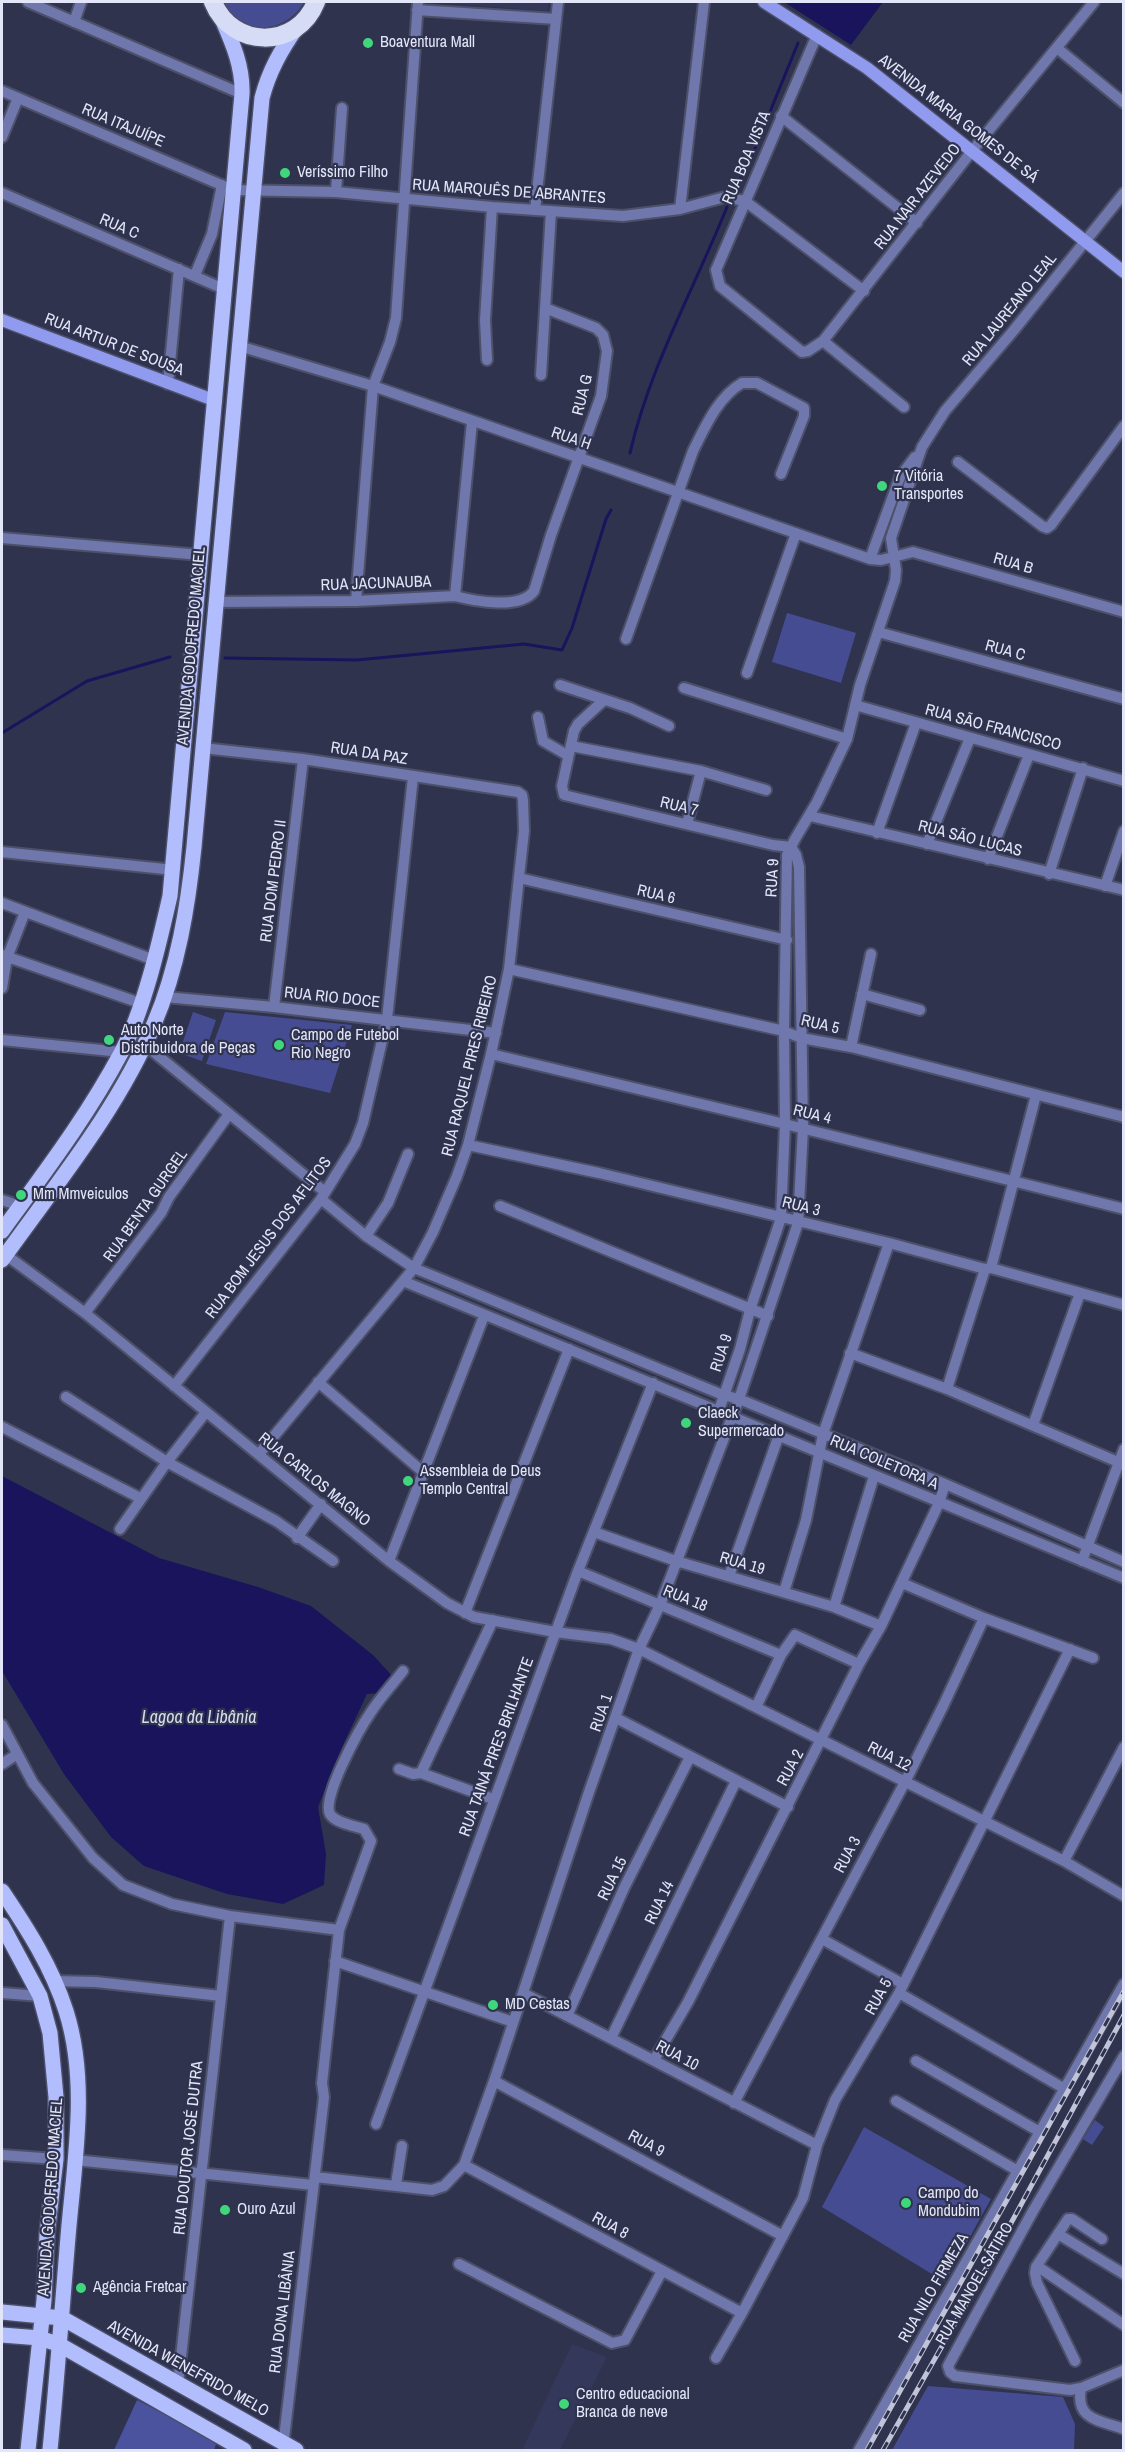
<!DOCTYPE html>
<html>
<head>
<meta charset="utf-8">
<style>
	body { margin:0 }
	#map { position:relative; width:1125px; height:2452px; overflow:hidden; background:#2f334e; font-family:"Archivo Narrow",sans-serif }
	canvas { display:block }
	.frame { position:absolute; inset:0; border:3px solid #e3e6f8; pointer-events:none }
</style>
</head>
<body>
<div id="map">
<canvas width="1125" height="2452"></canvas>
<div class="frame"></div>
</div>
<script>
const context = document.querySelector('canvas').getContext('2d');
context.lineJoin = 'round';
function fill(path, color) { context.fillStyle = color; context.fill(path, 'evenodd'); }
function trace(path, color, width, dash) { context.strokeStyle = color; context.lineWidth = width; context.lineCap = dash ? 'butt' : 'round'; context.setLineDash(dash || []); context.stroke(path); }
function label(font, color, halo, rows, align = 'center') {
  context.font = font + ' "Archivo Narrow",sans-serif'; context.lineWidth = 4.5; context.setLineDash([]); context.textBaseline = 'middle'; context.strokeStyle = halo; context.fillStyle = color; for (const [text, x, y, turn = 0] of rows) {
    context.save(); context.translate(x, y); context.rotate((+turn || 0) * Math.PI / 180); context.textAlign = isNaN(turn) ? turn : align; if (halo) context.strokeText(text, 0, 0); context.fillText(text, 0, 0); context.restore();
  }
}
const built = new Path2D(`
	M426,2H549L548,11Z
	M572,2344L607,2357L560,2450H522Z`);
const green = new Path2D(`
	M222,2H304C287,34 239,38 222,2Z
	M787,613L856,633L841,683L772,662Z
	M193,1012L216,1020L202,1061L179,1053Z
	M225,1012L352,1025L330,1093L206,1064Z
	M1095,2120L1104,2127L1092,2145L1083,2139Z
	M864,2127L991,2199L945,2282L822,2207Z
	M928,2386L1063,2397L1075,2424L1074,2450H892Z`);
const forest = new Path2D(`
	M137,2400L217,2441L214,2450H114Z`);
const water = new Path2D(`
	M784,2H883L851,45Z
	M2,1476L159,1558L258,1587L311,1606L373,1655L394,1678L382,1693L367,1694L342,1747L318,1807L326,1854L324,1885L283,1904L227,1894L144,1866L111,1837L64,1774L2,1671Z`);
const stream = new Path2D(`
	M734,191L752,156L798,43
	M630,453C650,366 694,289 727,207
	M225,658L357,660L524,644L562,650L572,628L606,519L611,510
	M2,733L87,681L170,657`);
const street = new Path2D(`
	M28,2L242,94
	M417,10L556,19
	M74,22L81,2
	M817,35L716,270L720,286L802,352L808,351L823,341L972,151L1094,2
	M1057,48L1124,103
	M2,91L233,190L336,192L492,207L623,216L680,209L725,197L745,201L864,291
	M781,116L917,223
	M2,137L18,98
	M336,192L342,108
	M2,193L224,289
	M680,209L704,2
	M535,210L558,2
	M195,275L212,234L222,185
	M823,341L904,407
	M239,346L373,386L870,559L881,560L913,552L1124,612
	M487,360L485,320L492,207
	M541,375L551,211
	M168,384L179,269
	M958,462L1042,526L1047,528L1051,525L1124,426
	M2,538L201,555
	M870,559L900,477L915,457
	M455,596L472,422
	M356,601L373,386L390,342L396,318L418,2
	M215,602L356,601L455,596C474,601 520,610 534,591L551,535L601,396L607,351L603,335L596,328L545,308
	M878,632L1124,699
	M626,639L693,451C705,427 718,397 742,383H757L804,408V416L781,474
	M747,673L796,533
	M560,685L630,708L669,726
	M684,688L847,739
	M604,700L578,724L574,731L562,786L564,795L773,845L791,847
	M855,705L1124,781
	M538,717L543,741L567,755
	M571,746L701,771L766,790
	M203,748L303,759L518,792L522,795L523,800L524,831L509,969L491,1054L468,1145L457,1176L433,1232L414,1268L259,1454
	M810,816L1124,890
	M687,824L701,771
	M877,833L916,723
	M927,844L970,738
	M2,852L174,870
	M988,859L1029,755
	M1049,874L1083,768
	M519,878L787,940
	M1105,886L1124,831
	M2,903L154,960
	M2,955L140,1003
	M509,969L784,1031L801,1038L851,1047L1124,1117
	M2,988L7,958L25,912
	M862,994L920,1010
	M165,997L274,1007L496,1033
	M274,1007L303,759
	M2,1040L121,1052
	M145,1045L325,1192
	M851,1047L871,954
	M491,1054L785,1124L1124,1209
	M468,1145L599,1173L889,1243L985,1269L991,1268L1124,1305
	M321,1199L366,1236L414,1268L723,1395L739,1399L945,1484L1124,1562
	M2,1200L20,1206
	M500,1206L768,1316
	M366,1236L388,1203L408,1154
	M6,1255L85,1313L389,1561L447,1603L474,1617L555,1632L611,1639L639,1649L1064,1861L1124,1896
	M991,1268L1036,1095
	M403,1281L1124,1578
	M85,1313L161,1213L169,1197L229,1114
	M850,1353L947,1389L1118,1462
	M318,1382L423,1472
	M174,1386L321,1199L355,1144L363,1123L387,1019L413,777
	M947,1389L985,1269
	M66,1397L167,1462L276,1521L333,1561
	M718,1413L740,1349L750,1310L781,1218L785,1124L784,1031L787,855L795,839L817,802L847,739L860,685L895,581L896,570L891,538L922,447L945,411L1014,330L1124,193
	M1033,1425L1080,1293
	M2,1427L140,1498
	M120,1529L167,1462L206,1412
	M594,1532L676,1561L834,1607L881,1626
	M297,1538L321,1504
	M389,1561L484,1316
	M1082,1561L1124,1449
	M578,1571L781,1655
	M729,1576L779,1435
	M902,1583L984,1618L1093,1658
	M784,1592L806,1520L823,1434L889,1243
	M834,1607L874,1476
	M465,1613L569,1349
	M756,1707L781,1655L795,1635L859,1664
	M616,1718L788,1807
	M2,1725L33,1783L93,1858L123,1885L172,1904L230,1916L339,1930
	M2,1764L16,1755
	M399,1769L413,1774L421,1773L493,1799
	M421,1773L493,1620
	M1064,1861L1124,1747
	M822,1939L903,1984
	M335,1961L513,2022
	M54,1981L96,1982L221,1996
	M2,1993L40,1996
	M523,1993L817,2145
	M899,1993L1065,2089
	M567,2016L624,1888L690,1757
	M611,2038L736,1781
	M1124,2056L1033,2211L948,2366L950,2372L955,2376L1070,2390L1081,2388L1124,2370
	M654,2060L688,2002L859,1664L881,1626L939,1503L945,1484
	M916,2061L1040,2132
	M494,2081L783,2236
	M896,2101L1018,2171
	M734,2103L905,1782L944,1704L984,1618
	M376,2124L578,1571L653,1383
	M2,2155L56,2159
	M75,2160L313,2185
	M464,2165L742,2313
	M315,2177L432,2190L444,2186L464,2165L494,2081L588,1795L639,1649L660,1605L739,1399L798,1223L803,1128L799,867L796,855L791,847
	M396,2184L402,2146
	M1058,2234L1124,2274
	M459,2264L612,2343L625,2340L662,2271
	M1037,2266L1124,2325
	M716,2358L742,2313L803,2198L817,2145L835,2100L899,1993L1070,1649
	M1075,2361L1037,2283L1035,2273L1036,2267L1068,2219H1072L1102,2239
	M178,2384L230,1916
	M1081,2388C1075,2420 1099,2420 1124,2429
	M283,2447L324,2097L322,2083L339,1930L371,1841L364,1829C355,1826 335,1823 330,1814C321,1798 360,1728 371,1712C380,1698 392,1685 403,1671
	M859,2450L1124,1984`);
const secondary = new Path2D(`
	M764,2L867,68L1124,272
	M2,320L216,401`);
const primary = new Path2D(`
	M2,1231C44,1173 87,1117 121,1053C144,1010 159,944 170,896L242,94C243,67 233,44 222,19
	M2,1260C56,1184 117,1111 154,1024C178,968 188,906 194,847L262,98C269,71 281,50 297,27
	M2,1891C27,1928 52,1967 66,2011C89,2083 74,2163 68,2237C62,2308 57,2379 50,2450
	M2,1925L40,1996L50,2033L56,2097V2159L47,2234L44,2300L28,2450
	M2,2312L62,2318L296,2450
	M2,2335L40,2338L60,2345L244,2450`);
const highway = new Path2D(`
	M213,2C232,49 297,50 316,2`);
const rail = new Path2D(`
	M867,2450L1124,1991
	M883,2450L991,2260L1124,2015`);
const markers = [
	[368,43,6,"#40d77c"],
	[285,173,6,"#40d77c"],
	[882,486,6,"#40d77c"],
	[109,1040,6,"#40d77c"],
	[279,1045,6,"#40d77c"],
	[21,1195,6,"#40d77c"],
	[686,1423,6,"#40d77c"],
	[408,1481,6,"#40d77c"],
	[493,2005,6,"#40d77c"],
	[906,2203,6,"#40d77c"],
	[225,2210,6,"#40d77c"],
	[81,2288,6,"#40d77c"],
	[564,2404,6,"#40d77c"]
];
const poiNames = [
	["Boaventura Mall",380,43],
	["Veríssimo Filho",297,173],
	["7 Vitória",894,477],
	["Transportes",894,495],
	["Auto Norte",121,1031],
	["Distribuidora de Peças",121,1049],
	["Campo de Futebol",291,1036],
	["Rio Negro",291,1054],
	["Mm Mmveiculos",33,1195],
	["Claeck",698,1414],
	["Supermercado",698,1432],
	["Assembleia de Deus",420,1472],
	["Templo Central",420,1490],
	["MD Cestas",505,2005],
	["Campo do",918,2194],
	["Mondubim",918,2212],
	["Ouro Azul",237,2210],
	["Agência Fretcar",93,2288],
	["Centro educacional",576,2395],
	["Branca de neve",576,2413]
];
const streetNames = [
	["AVENIDA MARIA GOMES DE SÁ",958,119,38],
	["RUA ITAJUÍPE",123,126,23],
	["RUA BOA VISTA",747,158,-67],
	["RUA MARQUÊS DE ABRANTES",509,192,4],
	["RUA NAIR AZEVEDO",918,197,-52],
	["RUA C",119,227,23],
	["RUA LAUREANO LEAL",1010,310,-51],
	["RUA ARTUR DE SOUSA",114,345,21],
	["RUA G",583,395,-76],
	["RUA H",571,439,19],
	["RUA B",1013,564,16],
	["RUA JACUNAUBA",376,584,-2],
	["AVENIDA GODOFREDO MACIEL",192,646,-85],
	["RUA C",1005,651,15],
	["RUA SÃO FRANCISCO",993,728,15],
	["RUA DA PAZ",369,754,9],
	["RUA 7",679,807,13],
	["RUA SÃO LUCAS",970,839,14],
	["RUA 9",773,878,-87],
	["RUA DOM PEDRO II",274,881,-83],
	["RUA 6",656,895,13],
	["RUA RIO DOCE",332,998,6],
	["RUA 5",820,1025,13],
	["RUA RAQUEL PIRES RIBEIRO",470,1066,-76],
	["RUA 4",812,1115,14],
	["RUA BENTA GURGEL",146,1206,-55],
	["RUA 3",801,1207,14],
	["RUA BOM JESUS DOS AFLITOS",269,1238,-53],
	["RUA 9",722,1353,-72],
	["RUA COLETORA A",884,1463,23],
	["RUA CARLOS MAGNO",314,1480,39],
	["RUA 19",742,1564,16],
	["RUA 18",685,1599,22],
	["RUA 1",602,1713,-71],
	["RUA TAINÁ PIRES BRILHANTE",497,1747,-70],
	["RUA 12",889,1757,27],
	["RUA 2",791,1768,-62],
	["RUA 3",848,1855,-62],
	["RUA 15",613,1879,-64],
	["RUA 14",660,1903,-64],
	["RUA 5",879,1997,-61],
	["RUA 10",677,2056,28],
	["RUA 9",646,2144,28],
	["RUA DOUTOR JOSÉ DUTRA",189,2148,-84],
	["AVENIDA GODOFREDO MACIEL",51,2197,-86],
	["RUA 8",610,2226,29],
	["RUA MANOEL SÁTIRO",975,2284,-60],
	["RUA NILO FIRMEZA",934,2288,-60],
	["RUA DONA LIBÂNIA",283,2312,-83],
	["AVENIDA WENEFRIDO MELO",188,2369,29]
];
const waterNames = [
	["Lagoa da Libânia",199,1718]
];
fill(built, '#34385a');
fill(green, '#464c91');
fill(forest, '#4b529e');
fill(water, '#19145c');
trace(stream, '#19145c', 3);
trace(street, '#4c5069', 14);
trace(secondary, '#4c5069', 15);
trace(primary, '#4c5069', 18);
trace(highway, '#4c5069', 21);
trace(street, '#6f77ac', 10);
trace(secondary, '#909bf0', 12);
trace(primary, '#b2bdfe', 15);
trace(highway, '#d7dcf6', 18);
trace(rail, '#c1c4d8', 5);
trace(rail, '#2f334e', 3, [9]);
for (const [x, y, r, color] of markers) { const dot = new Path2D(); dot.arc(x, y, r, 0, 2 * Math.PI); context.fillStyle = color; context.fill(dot); trace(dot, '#2f334e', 2); }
label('16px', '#e3e6f8', '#2f334e', poiNames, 'left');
label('16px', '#e3e6f8', '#2f334e', streetNames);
label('italic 18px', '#d7dbf1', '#2f334e', waterNames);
</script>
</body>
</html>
